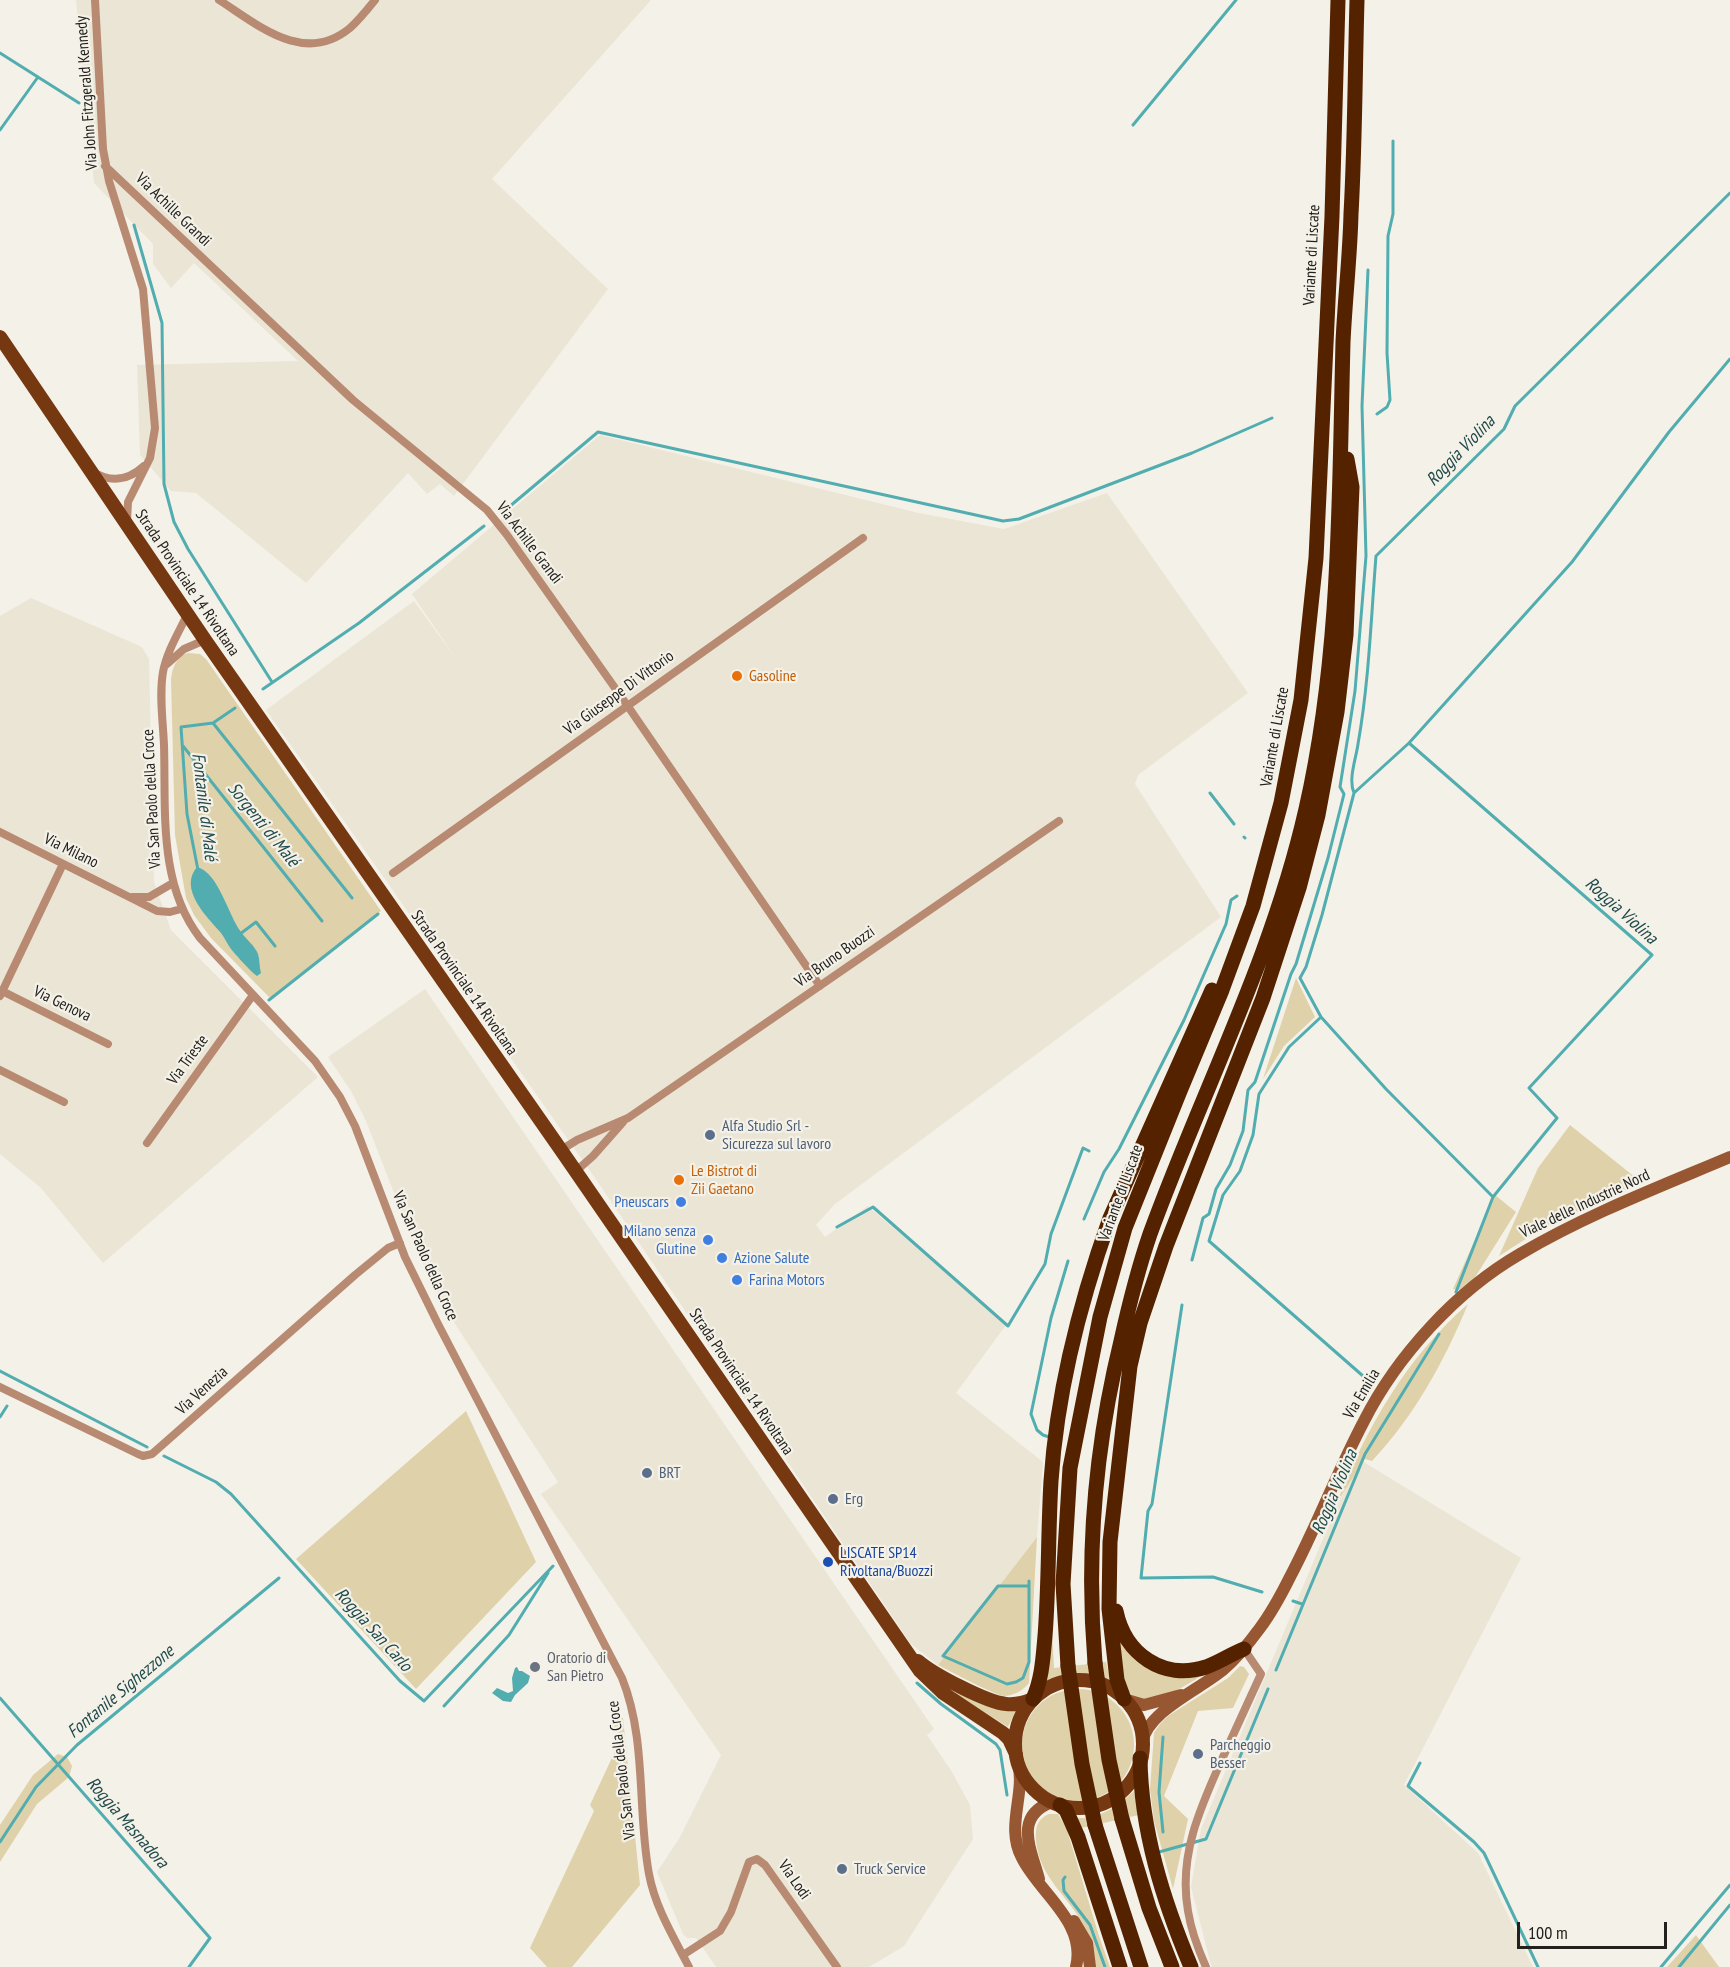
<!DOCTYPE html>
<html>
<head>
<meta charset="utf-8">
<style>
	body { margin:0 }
	#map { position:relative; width:1730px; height:1967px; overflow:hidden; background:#f4f1e8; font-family:"PT Sans Narrow",sans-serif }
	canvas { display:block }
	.scale { position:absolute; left:1517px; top:1922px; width:150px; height:27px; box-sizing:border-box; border:3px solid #22211d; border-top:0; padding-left:8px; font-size:18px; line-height:21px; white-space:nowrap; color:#22211d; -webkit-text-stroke:4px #f4f1e8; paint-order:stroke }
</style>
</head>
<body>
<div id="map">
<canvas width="1730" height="1967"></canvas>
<div class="scale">100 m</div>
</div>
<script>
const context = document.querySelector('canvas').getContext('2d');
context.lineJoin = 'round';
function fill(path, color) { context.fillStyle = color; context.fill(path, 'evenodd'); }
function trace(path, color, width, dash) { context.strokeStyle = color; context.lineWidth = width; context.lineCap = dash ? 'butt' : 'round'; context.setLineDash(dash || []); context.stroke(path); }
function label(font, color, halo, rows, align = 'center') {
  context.font = font + ' "PT Sans Narrow",sans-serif'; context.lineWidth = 4.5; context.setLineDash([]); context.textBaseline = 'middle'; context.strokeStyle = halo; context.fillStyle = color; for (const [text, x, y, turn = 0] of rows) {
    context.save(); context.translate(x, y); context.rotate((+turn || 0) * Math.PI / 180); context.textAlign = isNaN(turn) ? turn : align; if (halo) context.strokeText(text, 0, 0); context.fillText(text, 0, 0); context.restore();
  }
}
const built = new Path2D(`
	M76,0H651L492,179L608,289L454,496L440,484L427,494L408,473L306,583L196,493L171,491L140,455L137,365L298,361L194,263L171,288L153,264V244L94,183Z
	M600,435L919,513L1004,529L1107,493L1248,693L1138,775L1135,784L1221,917L835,1204L816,1225L825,1237L868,1206L1006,1325L956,1393L1043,1462L1037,1537L938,1665L911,1644L595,1178L266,710L414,601L457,660L412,594Z
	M31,598L142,647L149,659L154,882L171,930L318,1077L103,1263L41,1188L0,1154V616Z
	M425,989L934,1729L927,1735L952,1772L970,1805L973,1839L904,1946L869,1967H716L696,1938H687L683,1934L657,1872L679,1839L721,1755L541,1494L558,1482L446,1310L417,1252L366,1121L351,1091L328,1057Z
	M1357,1458L1521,1558L1404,1785L1478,1853L1533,1967H1212L1210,1961L1191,1887L1201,1829Z`);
const green = new Path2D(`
	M188,653L200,654L206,659L381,911L271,999L211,938L194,915L186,898L175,835L171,680C172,668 176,657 188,653Z
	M1296,978L1315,1017L1284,1046L1263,1079Z
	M1570,1125L1641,1182L1546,1226L1499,1256L1538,1168Z
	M1495,1195L1516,1212L1474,1279L1460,1290L1453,1289Z
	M1468,1304C1444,1362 1415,1415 1372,1461L1365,1459L1337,1502C1367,1427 1406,1358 1468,1304Z
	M466,1411L536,1562L416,1689L296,1559Z
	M1037,1537L1029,1683C1024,1690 1013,1696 1004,1696C994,1695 950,1671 938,1665Z
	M1052,1630L1054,1668L1106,1662L1110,1679C1083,1673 1069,1672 1043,1682Z
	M1119,1636L1138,1661L1216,1666C1197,1678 1142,1720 1126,1687C1121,1674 1121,1650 1119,1636Z
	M1240,1666L1244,1667L1249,1674L1233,1708L1198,1711L1164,1796L1188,1819L1173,1889L1154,1821L1150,1789L1154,1733L1160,1724L1168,1716L1228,1678Z
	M1022 1745a56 56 0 1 1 112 0a56 56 0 1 1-112 0Z
	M955,1691L1016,1710L1008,1727L956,1694Z
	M618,1718H623L640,1885L572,1967H547L530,1948L594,1811L590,1805L622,1736L613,1729Z
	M58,1754L67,1757L72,1766L69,1777L37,1804L0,1862V1825L33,1775Z
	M1134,1791L1139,1815L1081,1828L1077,1818C1100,1819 1118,1806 1134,1791Z
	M1049,1814H1058L1067,1830L1099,1936L1110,1967H1096C1093,1953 1090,1939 1084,1926C1068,1895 1040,1879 1036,1841C1035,1828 1037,1819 1049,1814Z
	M1696,1935L1719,1967H1667Z`);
const water = new Path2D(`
	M197,867C219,873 228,915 241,932C246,939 255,946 258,954C260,960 259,966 261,973L257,976C251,972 236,955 231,949C227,944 225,938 221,933C207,917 178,889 197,867Z
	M517,1667L519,1671H522L530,1676L528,1683L515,1695L511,1702L503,1701L492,1693L497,1688L508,1693L513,1691L512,1678L515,1668Z`);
const stream = new Path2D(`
	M0,53L79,103
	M1133,125L1236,0
	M0,130L38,77
	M134,225L162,323L164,484L174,522L188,549L272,682
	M1377,414L1387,407L1390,400L1387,353L1388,236L1393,214V141
	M503,512L598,432L1003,521L1019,519L1192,453L1272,418
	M263,689L359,623L484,526
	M213,723L352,898
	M1409,743L1652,955L1529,1088L1557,1118L1493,1197L1456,1292
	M183,746L322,921
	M1210,793L1234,824
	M1354,793L1409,743L1572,562L1669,432L1730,359
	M1244,837L1245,838
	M198,870L187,814L181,727L213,723L235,708
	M240,934L256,922L275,946
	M269,1000L378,914
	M1321,1017L1289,1047L1259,1094L1253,1135L1240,1171L1223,1195L1209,1241L1371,1383
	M1493,1197L1386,1089L1321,1017L1300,978L1306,967L1322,915L1354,793C1348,779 1356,759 1358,744C1369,682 1371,618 1376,556L1504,429L1515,406L1730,193
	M1084,1219L1104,1172L1119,1149L1184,1020L1226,924L1231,900L1237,896
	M837,1227L873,1207L1008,1326L1045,1264L1051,1234L1083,1148L1089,1151
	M1192,1260L1203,1218L1209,1214L1216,1189L1230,1165L1243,1131L1248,1090L1255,1082L1291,974L1296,964L1328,858L1344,794L1340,787L1355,691L1366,556L1362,406L1368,270
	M1182,1305L1152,1504L1148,1511L1141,1578L1213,1577L1262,1592
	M0,1371L147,1447
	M0,1417L7,1406
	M1049,1437L1043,1435L1037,1430L1031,1414L1051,1318L1068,1261
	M164,1456L216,1482L231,1494L400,1681L424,1701L553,1566
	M1028,1586H998L943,1656L1007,1684L1016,1682L1023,1678L1029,1662V1581
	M1293,1601L1302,1604
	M1276,1670L1365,1454L1439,1334
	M917,1683L941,1704L996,1744L1000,1750L1007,1795
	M0,1698L210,1938L189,1967
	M444,1706L509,1635L548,1573
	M1163,1737L1159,1792L1163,1832
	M1420,1763L1408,1786L1474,1842L1484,1853L1538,1967
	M0,1842L36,1787L77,1745L279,1578
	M1159,1852L1206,1839L1268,1689
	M1065,1877L1063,1880L1064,1891L1090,1925L1105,1967
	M1661,1967L1730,1885
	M1679,1967L1730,1905`);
const street = new Path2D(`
	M95,0L103,149L109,181L143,289L155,428L150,458L128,502L127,521
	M219,0C258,25 304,66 350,28C359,20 367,10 375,0
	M105,166L353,400L487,510L507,535L627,705L820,986
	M93,472C111,483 129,480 144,466
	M188,613C179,632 167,651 163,672C159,695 163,722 164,745C166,810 158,884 200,938L315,1061L340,1097L355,1126L405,1257L438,1324L622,1678C647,1740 637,1810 649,1874C655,1907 674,1938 689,1967
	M167,664L184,649L205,640
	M0,832L157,911L170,912L181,909
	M393,873L863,538
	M132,897H149L173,883
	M2,991L108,1044
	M0,996L63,864
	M0,1070L64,1102
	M147,1143L253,995
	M561,1150L577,1140L628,1118L1059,821
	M576,1171L593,1156L623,1122
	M0,1387L138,1454L143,1456L152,1454L355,1275L388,1248L400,1243
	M683,1955L720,1931L731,1912L749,1862L757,1859L765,1865L837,1967
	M1206,1967C1198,1949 1191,1930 1188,1911C1178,1855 1201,1806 1223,1757C1236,1729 1248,1702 1261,1674L1244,1649`);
const secondary = new Path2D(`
	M1124,1699L1144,1705L1181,1695
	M1142,1743C1147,1711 1201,1689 1224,1669C1238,1657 1249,1643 1260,1628C1272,1612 1281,1595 1290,1577C1317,1526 1337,1472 1364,1421C1397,1356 1456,1291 1520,1254C1586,1215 1659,1187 1730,1157
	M1018,1762C1026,1795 1005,1826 1022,1858C1039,1893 1087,1922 1076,1967
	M1039,1879C1031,1849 1013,1816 1052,1802
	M1074,1921L1087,1943L1090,1967`);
const primary = new Path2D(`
	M0,337L205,640L561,1150L920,1671L943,1693L1003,1733L1009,1739L1016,1754
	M918,1661C933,1674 986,1702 1006,1704C1016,1705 1024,1703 1033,1699
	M1015 1744a64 64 0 1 1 128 0a64 64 0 1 1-128 0Z`);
const highway = new Path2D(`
	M1116,1611C1125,1654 1163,1681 1206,1667C1220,1662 1231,1654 1244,1649
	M1095,1663C1086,1555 1095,1447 1121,1341C1129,1305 1138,1269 1150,1234C1202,1091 1272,959 1306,809C1341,655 1339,498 1343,342C1345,299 1350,256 1351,214C1355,142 1355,71 1357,0
	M1068,1666L1063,1584L1070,1468L1100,1317L1125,1228L1180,1091L1222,990L1253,906L1281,803L1301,700L1316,558L1332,216L1338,0
	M1033,1699C1042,1679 1043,1658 1045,1636C1049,1585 1048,1533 1051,1481C1057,1391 1080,1302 1110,1218L1212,990
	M1124,1699L1117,1680L1109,1609L1110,1542L1130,1366L1140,1323L1166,1246L1263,998L1299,888L1318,815L1337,712L1346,635L1352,487L1347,459
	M1140,1758C1141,1831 1163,1900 1191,1967
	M1060,1805L1066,1810L1078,1837L1120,1967
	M1122,1819L1149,1908L1172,1967
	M1095,1825L1141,1967`);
const highwayBridge = new Path2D(`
	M1095,1663L1109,1760L1122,1819
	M1068,1666L1082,1764L1095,1825`);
const markers = [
	[737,676,6,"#e8710a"],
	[710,1135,6,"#5c6f8a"],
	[679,1180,6,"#e8710a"],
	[681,1202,6,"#3f7fe0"],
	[708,1240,6,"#3f7fe0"],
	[722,1258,6,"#3f7fe0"],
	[737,1280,6,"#3f7fe0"],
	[647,1473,6,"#5c6f8a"],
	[833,1499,6,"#5c6f8a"],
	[828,1562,6,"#1a4fb4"],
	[535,1667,6,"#6b7280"],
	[1198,1754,6,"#5c6f8a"],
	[842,1869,6,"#5c6f8a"]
];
const streetNames = [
	["Via John Fitzgerald Kennedy",87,93,-94],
	["Via Achille Grandi",173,210,44],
	["Variante di Liscate",1312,255,-87],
	["Via Achille Grandi",529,543,53],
	["Strada Provinciale 14 Rivoltana",187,583,56],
	["Via Giuseppe Di Vittorio",619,693,-36],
	["Variante di Liscate",1275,737,-80],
	["Via San Paolo della Croce",152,799,-93],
	["Via Milano",71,851,26],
	["Via Bruno Buozzi",835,957,-35],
	["Strada Provinciale 14 Rivoltana",464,983,55],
	["Via Genova",62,1004,26],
	["Via Trieste",188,1060,-54],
	["Variante di Liscate",1121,1193,-70],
	["Viale delle Industrie Nord",1585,1204,-25],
	["Via San Paolo della Croce",425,1256,66],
	["Strada Provinciale 14 Rivoltana",741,1382,56],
	["Via Venezia",202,1391,-42],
	["Via Emilia",1362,1394,-59],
	["Via San Paolo della Croce",622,1770,-97],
	["Via Lodi",794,1880,55]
];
const foodNames = [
	["Gasoline",749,676],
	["Le Bistrot di",691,1171],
	["Zii Gaetano",691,1189]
];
const serviceNames = [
	["Alfa Studio Srl -",722,1126],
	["Sicurezza sul lavoro",722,1144],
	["BRT",659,1473],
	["Erg",845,1499],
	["Parcheggio",1210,1745],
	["Besser",1210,1763],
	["Truck Service",854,1869]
];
const shopNames = [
	["Pneuscars",669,1202],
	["Milano senza",696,1231],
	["Glutine",696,1249],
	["Azione Salute",734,1258,"left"],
	["Farina Motors",749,1280,"left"]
];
const transitNames = [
	["LISCATE SP14",840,1553],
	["Rivoltana/Buozzi",840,1571]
];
const worshipNames = [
	["Oratorio di",547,1658],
	["San Pietro",547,1676]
];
const waterNames = [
	["Roggia Violina",1461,451,-46],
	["Fontanile di Malé",204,807,83],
	["Sorgenti di Malé",263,825,51],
	["Roggia Violina",1621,911,42],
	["Roggia Violina",1335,1492,-67],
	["Roggia San Carlo",373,1630,48],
	["Fontanile Sighezzone",121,1692,-40],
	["Roggia Masnadora",127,1823,49]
];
fill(built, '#ebe5d5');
fill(green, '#dfd2aa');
fill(water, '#51adaf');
trace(stream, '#51adaf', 3);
trace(street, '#b88a72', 8);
trace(secondary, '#985733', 12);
trace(primary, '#763811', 14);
trace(highway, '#520', 15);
trace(highwayBridge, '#520', 15);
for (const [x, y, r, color] of markers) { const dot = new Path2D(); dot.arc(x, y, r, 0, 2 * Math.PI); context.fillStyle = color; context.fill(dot); trace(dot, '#f4f1e8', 2); }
label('16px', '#22211d', '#f4f1e8', streetNames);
label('16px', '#c56008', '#f4f1e8', foodNames, 'left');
label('16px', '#4e5e75', '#f4f1e8', serviceNames, 'left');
label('16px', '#366cbe', '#f4f1e8', shopNames, 'right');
label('16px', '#164399', '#f4f1e8', transitNames, 'left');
label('16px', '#5b616d', '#f4f1e8', worshipNames, 'left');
label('italic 18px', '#204a4b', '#f4f1e8', waterNames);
</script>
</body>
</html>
